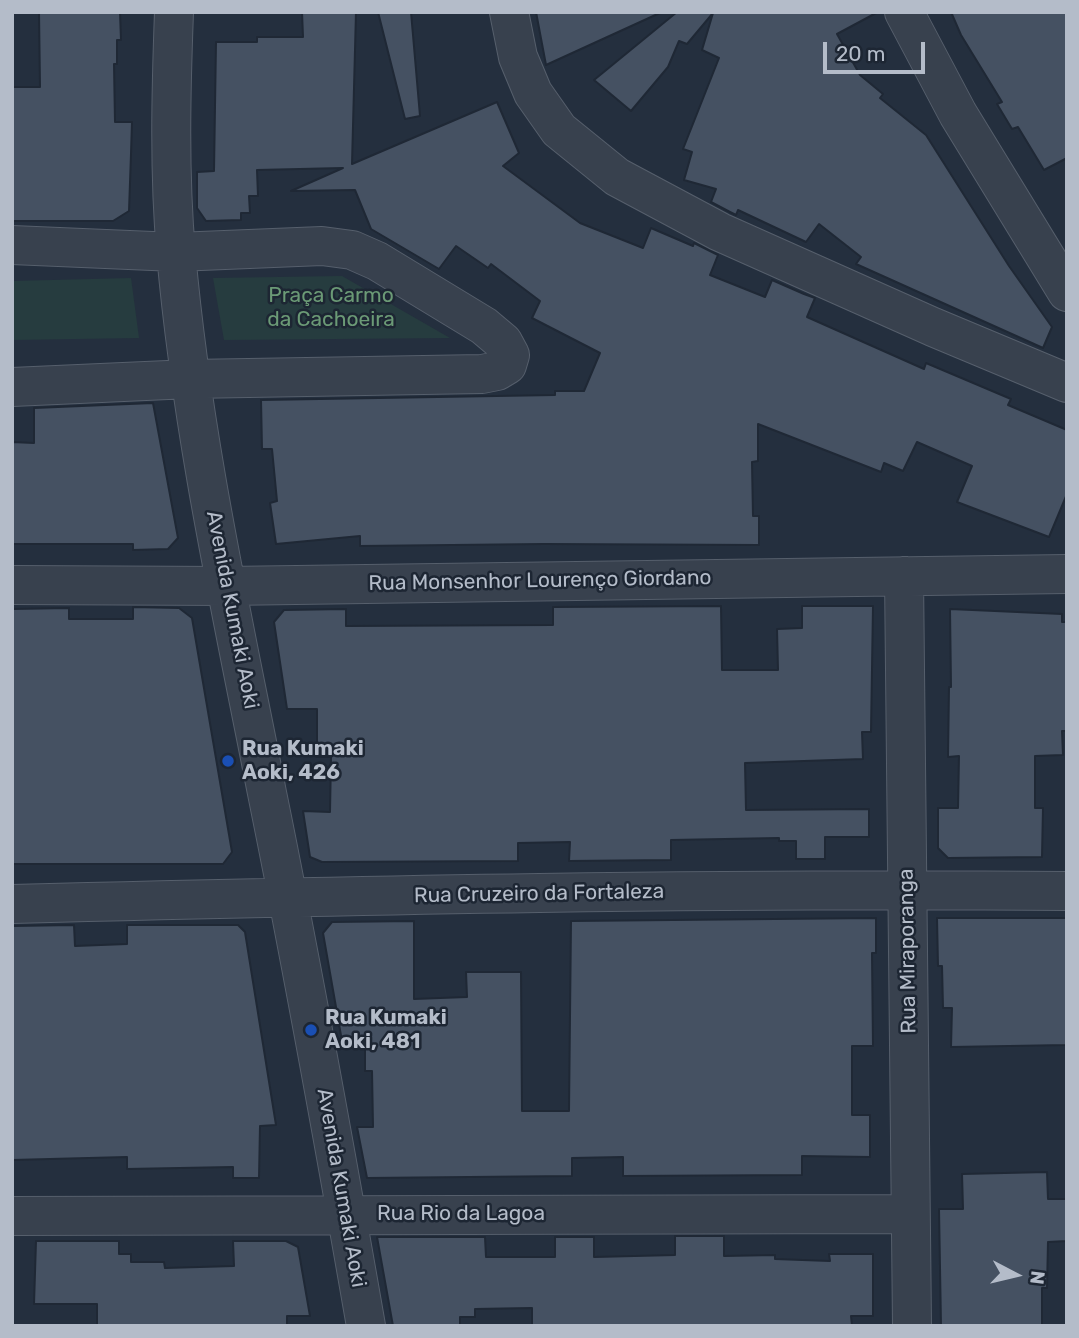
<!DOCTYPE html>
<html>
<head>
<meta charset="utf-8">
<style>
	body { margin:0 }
	#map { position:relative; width:1079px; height:1338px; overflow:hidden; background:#242f3e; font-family:Rubik,sans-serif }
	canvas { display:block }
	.frame { position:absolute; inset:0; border:14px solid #b4bcc9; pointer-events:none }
	.north { position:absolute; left:981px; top:1240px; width:70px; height:70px; -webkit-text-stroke:5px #1d2633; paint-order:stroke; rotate:97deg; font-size:19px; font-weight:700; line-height:28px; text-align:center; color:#b4bcc9 }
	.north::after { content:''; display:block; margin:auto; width:24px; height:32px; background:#b4bcc9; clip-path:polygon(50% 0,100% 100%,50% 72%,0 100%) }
	.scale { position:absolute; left:823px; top:42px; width:102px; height:32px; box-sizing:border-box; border:4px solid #b4bcc9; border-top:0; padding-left:9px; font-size:21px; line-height:24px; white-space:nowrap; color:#b4bcc9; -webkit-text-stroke:5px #1d2633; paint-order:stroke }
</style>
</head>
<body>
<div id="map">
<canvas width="1079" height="1338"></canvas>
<div class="frame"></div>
<div class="north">N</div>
<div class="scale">20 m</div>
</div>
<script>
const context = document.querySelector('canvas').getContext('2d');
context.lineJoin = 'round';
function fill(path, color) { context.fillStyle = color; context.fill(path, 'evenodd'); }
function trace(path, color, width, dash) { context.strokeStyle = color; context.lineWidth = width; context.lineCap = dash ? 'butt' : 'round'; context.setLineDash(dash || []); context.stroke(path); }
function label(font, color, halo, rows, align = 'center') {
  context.font = font + ' Rubik,sans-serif'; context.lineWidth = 5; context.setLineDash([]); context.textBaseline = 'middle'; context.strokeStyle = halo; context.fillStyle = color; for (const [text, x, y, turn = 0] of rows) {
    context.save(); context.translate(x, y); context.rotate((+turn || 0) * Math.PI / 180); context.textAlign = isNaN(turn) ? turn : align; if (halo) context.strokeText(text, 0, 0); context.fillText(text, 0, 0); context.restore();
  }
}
const green = new Path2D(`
	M342,276L450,338L224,340L213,278Z
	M131,278L139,338L12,340V281Z`);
const building = new Path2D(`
	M39,12H120L121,40H117V64H114L115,122H132L131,154L129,211L113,221H12V87H40Z
	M302,12H356L352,164L497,102L519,153L503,166L580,223L643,248L651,228L693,246L694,243L718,255L710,275L765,297L772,280L804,294L815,298L807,317L924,369L926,363L1011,399L1008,405L1067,430V494L1049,537L957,502L972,466L917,442L903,471L884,463L881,472L758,424V461L752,462L753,516H759V545L544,544L360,546V536L276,544L270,503L277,501L272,449H262L261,400L555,395V391H584L600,353L532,318L540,301L491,264L488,268L456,246L439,269L371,229L355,190L291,191L343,168L257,170L258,196H249L250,213H241V220L206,221L197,208V172L214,171L216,42H257V37H303Z
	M378,12H411L420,116L405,119Z
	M536,12H662L546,65Z
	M677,12H878L837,34L860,75L883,94L880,98L926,135L1009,266L1052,327L1043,348L856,264L861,257L819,224L806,242L738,210L736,215L730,212L711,202L716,189L684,180L692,152L683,149L719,58L702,50L713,13L687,44L679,41L668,67L631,111L594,80Z
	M951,12H1067V158L1044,170L1018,127L1012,129L997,104L1002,102L961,35Z
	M153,403L178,538L168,549L133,550V544H12V442L34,443V408Z
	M721,606L722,670H778L777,629L802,628V606H873L871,732H862L863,759L745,763L746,810L869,809V837H825V859H796V841H779V838L671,840V860L569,861L570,842L518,843V861L322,862L310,857L303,811L330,812L331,757H317V709H287L274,622L284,610L346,609V626L553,625V607Z
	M133,607L179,608L192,618L232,852L223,864H12V609L69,608V619H133Z
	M950,609L1062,614V622H1067V731H1062L1063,755L1035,756V808H1043L1042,857L948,858L938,848V808H958L959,756L948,757L949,687H951Z
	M876,918V953H872L873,1046H852V1115H870V1157L802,1156V1175L623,1176V1157L572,1158V1176L367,1178L357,1127H373L372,1071H365V1047H343L323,933L332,922L414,921V999L467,997L466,972H521L522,1111H569L571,921Z
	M937,918H1067V1045L951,1047L952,1008H943L942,966H938Z
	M74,925L75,946L127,944V925H238L245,932L276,1125L260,1126L259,1178H233V1167L127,1169V1157L12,1160V926Z
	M1047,1172L1048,1199H1067V1241L1048,1242L1047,1288H1042V1326H941L939,1209H963L962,1174Z
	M675,1236H724V1256L775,1255V1259L830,1261L829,1254H873V1316H851L852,1326H532V1308L475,1309V1317H460V1326H393L377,1237H485L486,1257H555V1237H594V1257L675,1255Z
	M36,1241H119V1254H131V1262H164L165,1268L234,1266L233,1241H286L298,1247L310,1316H287V1326H97V1304H34Z`);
const street = new Path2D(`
	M174,12C171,92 169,173 176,253C192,435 232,614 267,793C303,970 335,1148 366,1326
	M509,12L518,57L533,93L559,130L617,177L720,232L933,327L1067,383
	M904,12L958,114L1067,292
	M12,245L176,252L322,246L352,250L377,261L484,326L503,342L510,355L507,365L497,371L482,374L190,379L12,387
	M904,576L912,1326
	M12,585L226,586L1067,574
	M12,904C364,895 715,888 1067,891
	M12,1216L910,1214`);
const markers = [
	[228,761,7,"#1a4fb4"],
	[311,1030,7,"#1a4fb4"]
];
const parkNames = [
	["Praça Carmo",331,296],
	["da Cachoeira",331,320]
];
const streetNames = [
	["Rua Monsenhor Lourenço Giordano",540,581,-1],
	["Avenida Kumaki Aoki",232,610,79],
	["Rua Cruzeiro da Fortaleza",539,894,-1],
	["Rua Miraporanga",908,951,-91],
	["Avenida Kumaki Aoki",341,1188,80],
	["Rua Rio da Lagoa",461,1214]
];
const poiNames = [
	["Rua Kumaki",242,749],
	["Aoki, 426",242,773],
	["Rua Kumaki",325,1018],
	["Aoki, 481",325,1042]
];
fill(green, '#263c3f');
fill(building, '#455162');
trace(building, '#1f2835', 2);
trace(street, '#565f6c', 40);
trace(street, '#38414e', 38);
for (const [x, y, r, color] of markers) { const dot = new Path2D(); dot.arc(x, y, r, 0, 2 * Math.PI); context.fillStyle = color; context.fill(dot); trace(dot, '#1d2633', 2.5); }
label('21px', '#6b9a76', '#1d2633', parkNames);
label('21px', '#b4bcc9', '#1d2633', streetNames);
label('bold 21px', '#b4bcc9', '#1d2633', poiNames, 'left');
</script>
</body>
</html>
